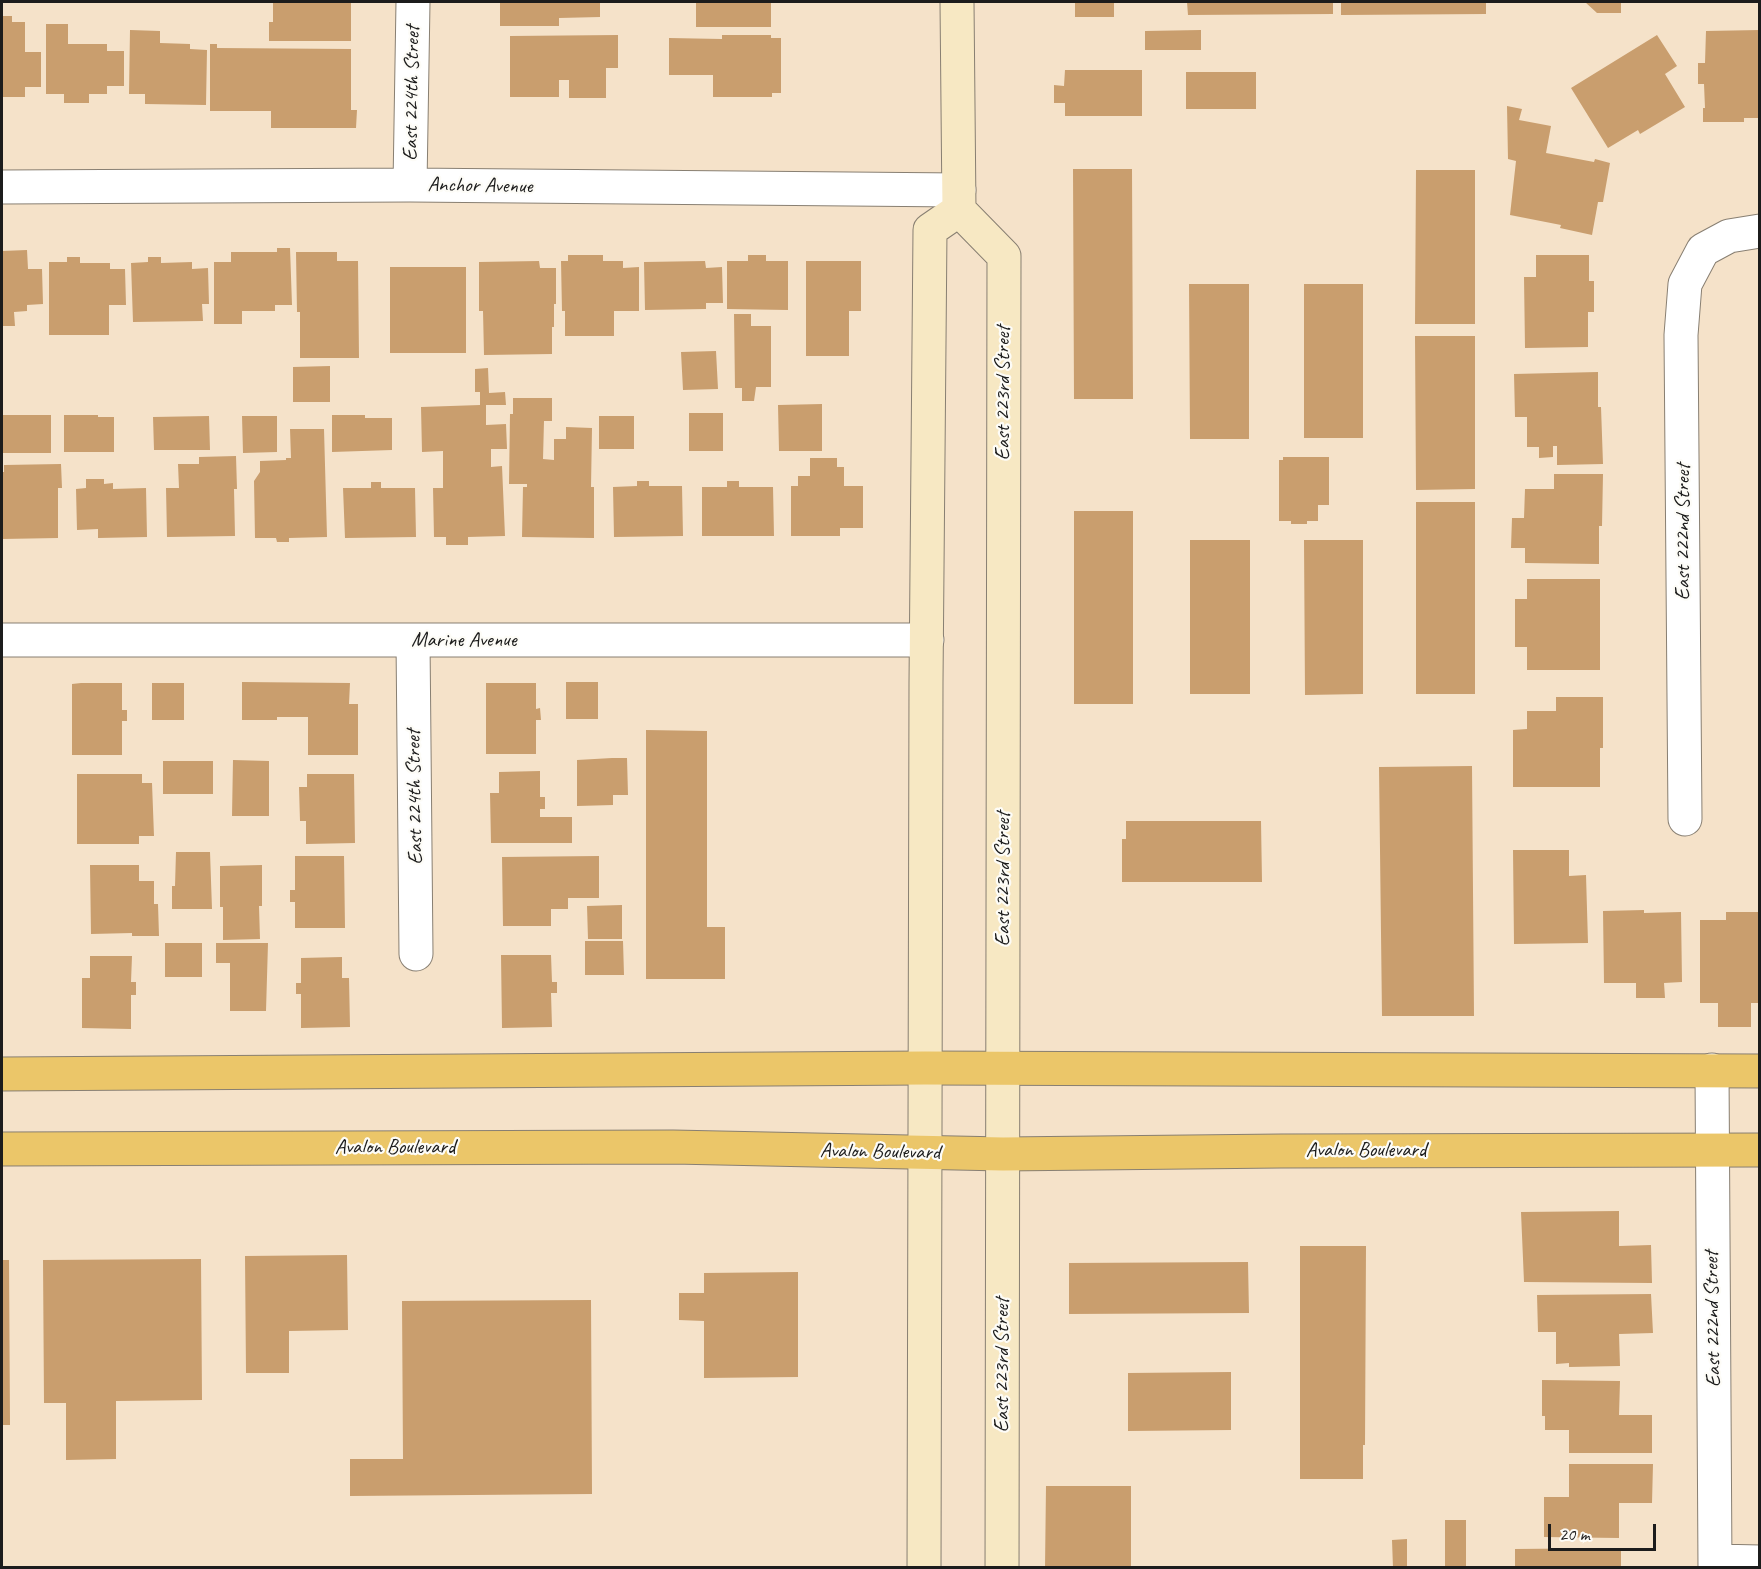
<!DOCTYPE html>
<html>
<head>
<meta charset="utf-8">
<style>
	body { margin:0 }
	#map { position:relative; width:1761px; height:1569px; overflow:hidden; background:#f5e2c9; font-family:Caveat,sans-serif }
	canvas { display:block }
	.frame { position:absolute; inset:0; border:3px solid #1c1c1c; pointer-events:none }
	.scale { position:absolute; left:1548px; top:1524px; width:108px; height:27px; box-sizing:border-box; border:3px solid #1c1c1c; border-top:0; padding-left:8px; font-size:18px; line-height:21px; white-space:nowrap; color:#1c1c1c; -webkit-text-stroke:4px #fdfcf7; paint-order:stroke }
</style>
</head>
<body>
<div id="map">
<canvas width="1761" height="1569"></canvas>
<div class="frame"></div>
<div class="scale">20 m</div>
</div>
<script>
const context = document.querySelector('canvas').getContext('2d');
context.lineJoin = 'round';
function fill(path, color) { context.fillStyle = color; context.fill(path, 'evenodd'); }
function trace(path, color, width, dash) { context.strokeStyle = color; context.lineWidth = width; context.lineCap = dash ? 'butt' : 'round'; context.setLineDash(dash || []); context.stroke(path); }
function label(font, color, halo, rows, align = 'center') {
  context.font = font + ' Caveat,sans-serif'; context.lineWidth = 4.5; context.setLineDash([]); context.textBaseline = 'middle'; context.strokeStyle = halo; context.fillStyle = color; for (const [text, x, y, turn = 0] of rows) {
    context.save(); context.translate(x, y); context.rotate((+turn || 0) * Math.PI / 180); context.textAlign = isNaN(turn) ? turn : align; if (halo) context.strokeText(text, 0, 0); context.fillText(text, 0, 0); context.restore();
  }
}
const building = new Path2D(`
	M273,2H351V41H269V22H273Z
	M500,2H600V17L559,18V26H500Z
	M696,2H771V27H696Z
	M1075,2H1114V17H1075Z
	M1187,2H1333V14L1188,15Z
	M1341,2H1486V14L1341,15Z
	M1585,2H1621V13H1597Z
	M2,16H12V22H25V52H41V87H25V97H2Z
	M46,24H68V44H107V51H124V86H107V94H89V103H64V94H46Z
	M130,30L160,31V43L190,44V49L207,50L206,105L145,104V94H129Z
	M1201,30V50H1145V31Z
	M1760,30V118H1744V122H1703V108H1705L1704,84H1698V63H1705L1706,31Z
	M618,35V68H606V98H569V80H559V97H510V36Z
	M722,35H771V38H781V93H772V97H713V75H669V38L722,39Z
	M1657,35L1677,66L1665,74L1685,107L1640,134L1638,130L1608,148L1571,88Z
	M210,44H217V48L351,49V110H357L356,128H271V111H210Z
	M1065,70H1142V116H1065V103H1054V85L1064,86Z
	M1186,72H1256V109H1186Z
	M1507,106L1522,109L1519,120L1551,126L1546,153L1594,162L1595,159L1610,163L1603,202H1598L1592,235L1560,228L1561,225L1510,215L1516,161L1508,159Z
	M1073,169H1132L1133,399H1074Z
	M1416,170H1475V324H1415Z
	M277,248H290L292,305H275V311H242V324H214V262H231V252H277Z
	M27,250L28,269H42L43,304L27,305V311L14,312L15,326H2V251Z
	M296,252H337V261H358L359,358H300V312H297Z
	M568,255H603V261H623V268L639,267V311H614V336H565V311H562L561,261H568Z
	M748,255H766V261H788V310L727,309V261H748Z
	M1536,255H1589V281H1594V312H1588V347L1525,348L1524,277H1536Z
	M67,257H80V263H110V269H125L126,305H109V335H49V262H67Z
	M148,257H161V263L192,262V269L208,268L209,304H202L203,321L133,322L131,263L148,262Z
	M539,261L540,268H556V304H554V327H552V354L484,355L483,311H479V262Z
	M705,261L706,268L722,267L723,303H706V309L645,310L644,262Z
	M806,261H861V311H849V356H806Z
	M390,267H466V353H390Z
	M1189,284H1249V439H1190Z
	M1304,284H1363V438H1304Z
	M734,314H751V326H771V387H756L754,401H742V388H735Z
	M1415,336H1475V489L1416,490Z
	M716,351L718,389L683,390L681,352Z
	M330,366V402H293V367Z
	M488,368L489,393L505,392L506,405H486V425L506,424L507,449H491V467L502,466L505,536L468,537V545H446V537H434L433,488H443V451L422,452L421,407L480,405V392H475V369Z
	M1598,372V407H1601L1603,464L1557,465V446H1553V457L1539,458V447H1527V417H1515L1514,374Z
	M513,398H552V421H544L543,459L554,460V439H566V427L592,428L591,487H594V538L522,537L523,487H527V484H509L510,414H513Z
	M822,404V451H779L778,405Z
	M689,413H723V451H689Z
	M2,415H51V453H2Z
	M64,415H98V417H114V452H64Z
	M332,415H365V418H392V450L332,452Z
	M209,416L210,450H154L153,417Z
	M242,416H277V452L243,453Z
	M599,416H634V449H599Z
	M290,429H324L327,537L289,538V542H277L276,538H255L254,481L260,472V461L286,460V458H291Z
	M236,456L237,489H234L235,536L167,537L166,488H179L178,464H199V457Z
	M1283,457H1329V505H1318V521H1307V524H1291V521H1279V460H1283Z
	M810,458H837V467H844V486H863V528H840V536H791V486H798V476H810Z
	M61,464L62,488H58V538L2,539V472H4V465Z
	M1554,474H1603L1602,526H1599V564L1525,563V548H1511L1512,518H1524L1525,489H1554Z
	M86,479H104V484L113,483V489L146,488L147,537L98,538V529L77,530L76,489L86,488Z
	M637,481H649V486H682L683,536L614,537L613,487L637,486Z
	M727,481H739V487H773L774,536H702V487H727Z
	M371,482H381V488H415L416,537L345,538L343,488H371Z
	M1416,502H1475V694H1416Z
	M1074,511H1133V704H1074Z
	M1190,540H1250V694H1190Z
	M1304,540H1363V694L1305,695Z
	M1527,579H1600V670H1527V647H1515V599H1527Z
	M242,682L350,683L349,704H358V755H308V717H277V720H242Z
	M566,682H598V719H566Z
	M81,683H122V710H127V721H122V755H72V684Z
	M152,683H184V720H152Z
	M486,683H536V709L540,708L541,720H536V754H486Z
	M1556,697H1603V748H1600V787H1513V730L1527,729V711H1556Z
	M646,730L707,731V927H725V979H646Z
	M612,758H627L628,795H613V805L577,806V760Z
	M233,760L269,761V816H232Z
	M163,761H213V794H163Z
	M1472,766L1474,1016H1382L1379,767Z
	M540,771V797H545V809H540V817H572V843H491L490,793H499V772Z
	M77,774H142V783H152L154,836H139V844H77Z
	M307,774H354L355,843L306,844V821H300L299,787H307Z
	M1126,821H1261L1262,882H1122V839H1126Z
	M1513,850H1569V876L1586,875L1588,943L1514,944Z
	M176,852H210L212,909H172V886H175Z
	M295,856H344L345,928H295V902H290V890H295Z
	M599,856V898H568V909H551V926H503L502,857Z
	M90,865H139V881H154V904H158L159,936H132V933L91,934Z
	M262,865V906H259L260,939L223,940V907H220V866Z
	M622,905V939H588L587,906Z
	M1644,910V913L1681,912L1682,982L1664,983L1665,998H1636V983H1604L1603,911Z
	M1726,912H1760V1003H1751V1027H1718V1003H1700V920H1726Z
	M585,941H623L624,975H585Z
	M165,943H202V977H165Z
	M216,943H268L266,1011H230V963H216Z
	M501,955H551L552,982H557V993H551L552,1027L502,1028Z
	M90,956H132L131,982H136V995H131V1029L82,1028V978H90Z
	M342,957V978H349L350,1027L301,1028V994H296V983H301V958Z
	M1619,1211V1246L1651,1245L1652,1283L1524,1282L1521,1212Z
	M1300,1246H1366L1365,1445H1363V1479H1300Z
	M347,1255L348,1330L289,1331V1373H246L245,1256Z
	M201,1259L202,1400L116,1401V1459L66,1460V1403H44L43,1260Z
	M2,1260H9L10,1425H2Z
	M1248,1262L1249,1313L1069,1314V1263Z
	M798,1272V1377L704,1378V1321L679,1320V1293H704V1273Z
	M1651,1294L1653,1333L1619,1334L1620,1366L1569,1367V1363L1556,1364V1332H1538L1537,1295Z
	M591,1300L592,1494L350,1496V1459H403L402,1301Z
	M1231,1372V1430L1128,1431V1373Z
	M1542,1380L1620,1381L1619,1415H1652V1453H1569V1430H1545V1416H1542Z
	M1569,1464H1653L1652,1503H1619V1538L1544,1537V1497H1569Z
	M1046,1486H1131V1568H1045Z
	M1445,1520H1466V1568H1445Z
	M1407,1539V1568H1393L1392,1540Z
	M1621,1548V1568H1515V1549Z`);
const minor = new Path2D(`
	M410,185L413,2
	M2,187L410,185L959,190
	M2,640H927
	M413,640L416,954
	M1685,819L1681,335L1685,284L1703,250L1729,236L1760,231
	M1712,1070L1715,1568
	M1715,1561L1760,1562`);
const secondary = new Path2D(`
	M957,2L959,210L1004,256L1002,1568
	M924,1568L926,682L930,230L959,210`);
const primary = new Path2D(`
	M2,1074L925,1068L1760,1071
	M2,1149L673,1147L1003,1154L1281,1151L1760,1150`);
const streetNames = [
	["East 224th Street",412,93,-89],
	["Anchor Avenue",480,186,1],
	["East 223rd Street",1003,393,-90],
	["East 222nd Street",1683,532,-90],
	["Marine Avenue",464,640],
	["East 224th Street",415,797,-91],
	["East 223rd Street",1003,879,-90],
	["Avalon Boulevard",395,1147],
	["Avalon Boulevard",1366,1150],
	["Avalon Boulevard",880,1152,1],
	["East 222nd Street",1713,1319,-91],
	["East 223rd Street",1002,1365,-90]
];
fill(building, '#c99e6e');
trace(minor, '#887f72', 35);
trace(secondary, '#887f72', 35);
trace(primary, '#887f72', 35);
trace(minor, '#fff', 33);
trace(secondary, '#f7e8c3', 33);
trace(primary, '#ebc669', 33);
label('21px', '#1c1c1c', '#fdfcf7', streetNames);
</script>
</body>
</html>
